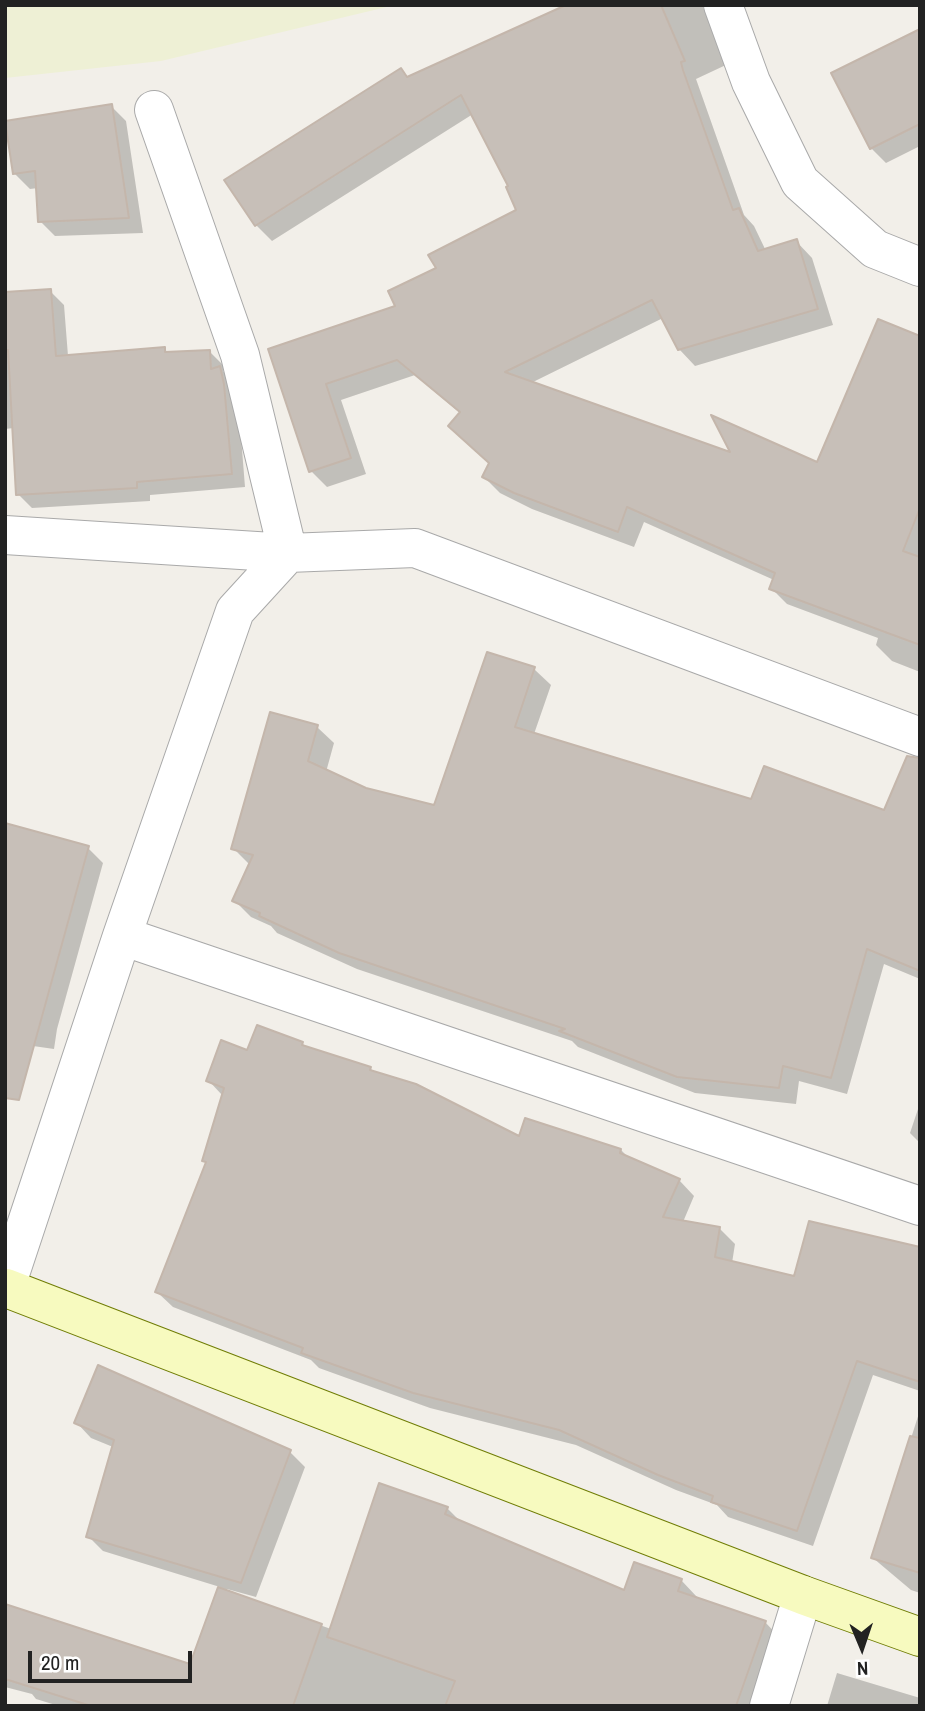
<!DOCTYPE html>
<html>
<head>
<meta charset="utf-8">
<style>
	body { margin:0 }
	#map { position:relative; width:925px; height:1711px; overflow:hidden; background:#f2efe9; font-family:"Archivo Narrow",sans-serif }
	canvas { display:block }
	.frame { position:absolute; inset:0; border:7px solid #222; pointer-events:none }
	.north { position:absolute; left:827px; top:1613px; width:70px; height:70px; -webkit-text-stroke:5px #fff; paint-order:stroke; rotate:178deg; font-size:19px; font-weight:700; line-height:28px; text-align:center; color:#222 }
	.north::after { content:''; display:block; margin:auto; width:24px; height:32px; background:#222; clip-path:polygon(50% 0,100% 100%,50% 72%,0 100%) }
	.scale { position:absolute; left:28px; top:1651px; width:164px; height:32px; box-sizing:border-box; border:4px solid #222; border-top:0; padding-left:9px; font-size:21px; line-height:24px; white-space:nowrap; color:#222; -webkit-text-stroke:5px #fff; paint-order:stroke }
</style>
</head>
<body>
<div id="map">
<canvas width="925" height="1711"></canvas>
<div class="frame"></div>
<div class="north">N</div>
<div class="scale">20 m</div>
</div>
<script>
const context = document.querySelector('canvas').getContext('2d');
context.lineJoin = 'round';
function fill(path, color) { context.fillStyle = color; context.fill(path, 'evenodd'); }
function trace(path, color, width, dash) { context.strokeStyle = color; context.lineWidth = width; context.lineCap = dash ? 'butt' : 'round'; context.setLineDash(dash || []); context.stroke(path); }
const farmland = new Path2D(`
	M5,5H395L161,61L5,78Z`);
const shadow = new Path2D(`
	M571,5H702L728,64L696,79L744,215L754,226L766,251L796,241L812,258L833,325L695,366L679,349L663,318L531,383L733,455L818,465L920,338V672L892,661L876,645L878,638L787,604L771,588L774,580L644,522L634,547L532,509L500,493L484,477L491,464L461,414L415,375L341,400L366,474L327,487L311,471L270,350L398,307L438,269L518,210L511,187L473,114L272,241L256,225L401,70L409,79Z
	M920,31V146L886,163L871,148Z
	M111,106L126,121L143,233L55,236L40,221L38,188L30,189L15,174Z
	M50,291L64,305L68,356L164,348L169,354L209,351L223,365V371L233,381L238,399L245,487L150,495V501L32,508L18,494L14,428L5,429V294Z
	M534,669L551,685L534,734L752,801L885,812L920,784V979L884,964L847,1094L799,1081L796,1104L695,1093L578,1047L572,1041L357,969L277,933L271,926L251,917L234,900L250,865L233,848L317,727L334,743L326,772L365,789L435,807Z
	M88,848L103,863L57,1029L54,1049L5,1042Z
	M302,1043L308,1049L370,1068L375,1073L520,1139L621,1150L630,1159L679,1180L694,1196L683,1222L719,1228L735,1244L732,1263L795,1278L920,1291V1391L873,1375L813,1546L728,1517L717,1505L676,1490L576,1445L430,1408L319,1368L311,1360L173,1307L157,1292L207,1163L223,1096L208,1080L248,1052Z
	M920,1103V1143L910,1133Z
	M920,1410V1593L911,1590L873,1558Z
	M76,1422L290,1452L305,1467L256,1597L227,1589L226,1592L331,1629L447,1508L461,1522L625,1592L681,1580L697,1597V1599L765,1622L781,1639L757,1706H59L36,1699L32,1694L5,1687V1607L191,1666L220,1587L103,1551L88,1536L113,1447L91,1438Z
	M837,1673L920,1698V1706H827Z`);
const building = new Path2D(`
	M566,5H661L685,61L681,62L683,70L733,210L739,208L758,251L797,239L818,309L678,350L652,300L505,372L730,452L711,415L817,462L878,319L920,336V508L903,551L920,557V645L769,589L775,573L627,507L618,532L514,493L482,477L489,463L448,426L460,412L397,360L326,384L351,458L309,472L268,349L395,306L388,291L436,268L428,255L516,210L506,187L508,186L461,95L255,226L224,180L401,68L407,77Z
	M920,29V124L870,149L831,73Z
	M112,104L129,218L38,222L35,171L13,174L5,121Z
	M51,289L56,356L165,347V352L210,350L211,369L220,366L224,384L232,474L137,482V488L16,495L8,350H5V292Z
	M487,652L535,667L515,727L751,799L764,766L884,810L907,756L920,758V971L867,949L831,1078L783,1066L779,1088L677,1077L559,1031L565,1029L339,953L259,916L260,913L232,901L253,855L231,849L270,712L318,725L308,761L366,788L434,805Z
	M5,823L89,846L19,1100L5,1098Z
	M257,1025L303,1042L302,1045L371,1067L370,1070L416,1084L519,1136L525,1118L621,1149L620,1153L680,1179L663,1217L720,1227L715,1257L794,1276L809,1221L920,1247V1382L857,1361L797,1531L711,1502L713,1496L658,1475L559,1430L413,1393L301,1353L303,1348L155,1292L206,1162L202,1161L224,1088L206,1081L221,1040L247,1050Z
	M98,1365L291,1450L241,1583L86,1537L114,1440L74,1423Z
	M910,1436L920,1438V1573L871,1558Z
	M379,1483L448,1507L445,1514L624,1590L634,1562L682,1579L678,1591L766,1621L736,1706H445L455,1681L327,1637Z
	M218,1587L322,1624L293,1706H91L5,1679V1604L190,1664Z`);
const street = new Path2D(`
	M723,5L751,82L800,182L875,249L920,267
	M154,110L240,355L288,553
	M5,535L288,553L415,548L920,737
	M122,936L920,1206
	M5,1289L122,936L235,611L288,553
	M769,1706L803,1595`);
const secondary = new Path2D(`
	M6,1288L803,1595L920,1637`);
fill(farmland, '#eef0d5');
fill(shadow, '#0003');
fill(building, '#c7bfb8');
trace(building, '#c4b6ab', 2);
trace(street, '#a9a9a9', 40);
trace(secondary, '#707d05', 40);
trace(street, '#fff', 38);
trace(secondary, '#f7fabf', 38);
</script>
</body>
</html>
